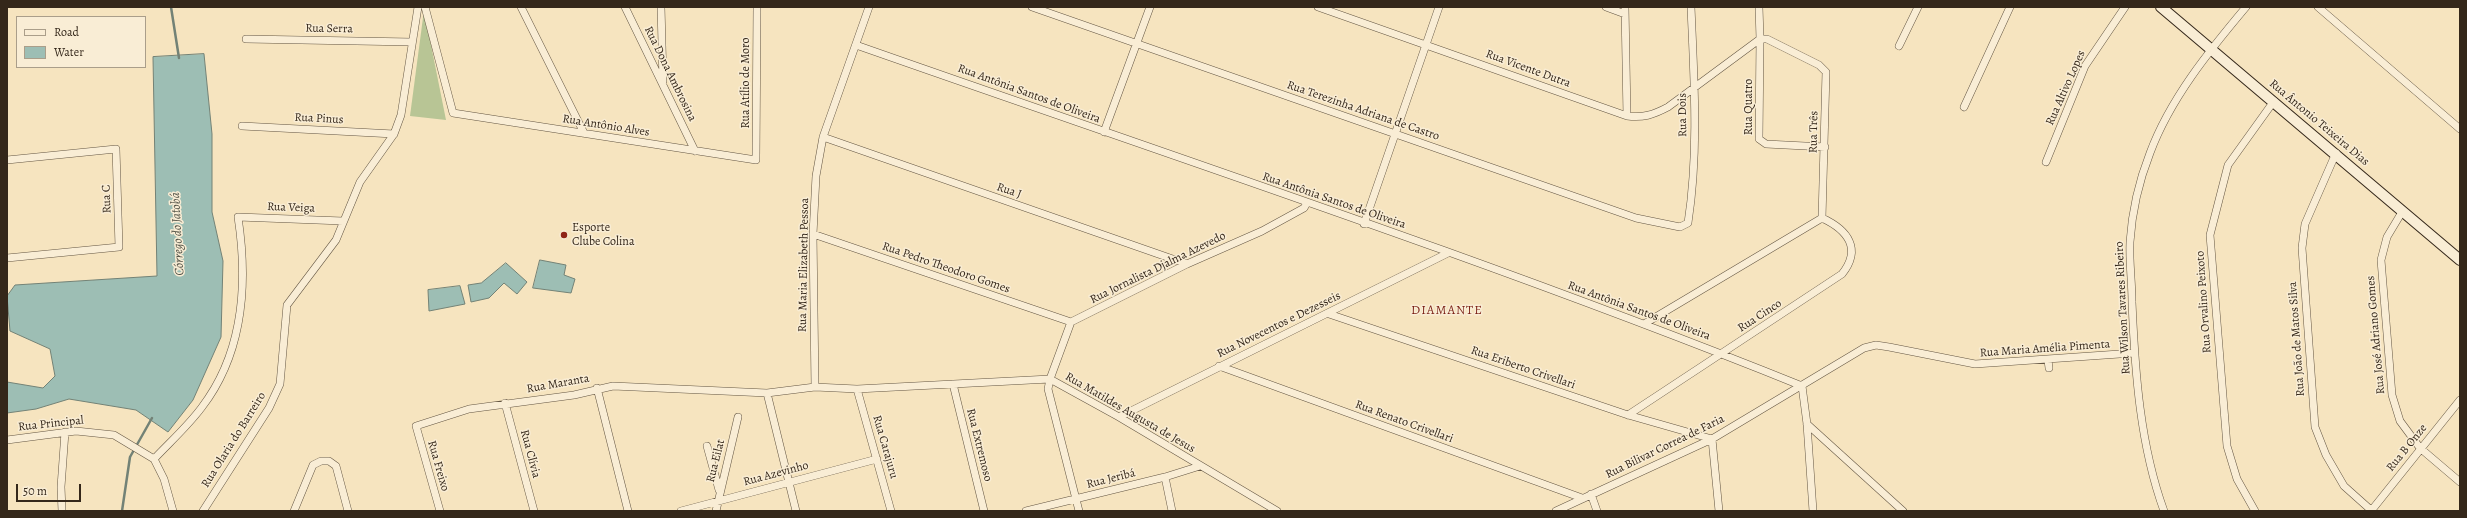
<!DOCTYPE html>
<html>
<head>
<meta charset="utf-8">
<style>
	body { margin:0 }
	#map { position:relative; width:2467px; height:518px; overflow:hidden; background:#f6e4bf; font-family:Alegreya,serif }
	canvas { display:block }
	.frame { position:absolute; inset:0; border:8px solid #34271a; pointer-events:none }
	.legend { position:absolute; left:16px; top:16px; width:130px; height:52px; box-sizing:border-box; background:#f9edd5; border:1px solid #aa9e8a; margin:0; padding:5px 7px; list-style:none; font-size:12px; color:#34271a }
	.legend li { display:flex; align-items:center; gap:8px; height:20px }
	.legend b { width:20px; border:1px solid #aa9e8a }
	.scale { position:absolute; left:16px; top:484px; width:65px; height:18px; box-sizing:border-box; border:2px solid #34271a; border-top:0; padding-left:5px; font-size:12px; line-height:14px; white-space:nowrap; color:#34271a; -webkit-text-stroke:3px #f9edd5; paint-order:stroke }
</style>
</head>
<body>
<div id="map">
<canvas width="2467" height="518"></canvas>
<div class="frame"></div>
<ul class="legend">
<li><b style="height:5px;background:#f9edd5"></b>Road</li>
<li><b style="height:11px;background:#9dbeb4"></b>Water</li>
</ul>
<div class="scale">50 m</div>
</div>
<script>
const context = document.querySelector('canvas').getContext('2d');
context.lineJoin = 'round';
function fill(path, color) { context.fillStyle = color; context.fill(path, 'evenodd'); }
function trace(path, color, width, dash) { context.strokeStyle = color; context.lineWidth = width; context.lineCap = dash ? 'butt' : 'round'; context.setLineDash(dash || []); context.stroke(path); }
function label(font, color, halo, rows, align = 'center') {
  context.font = font + ' Alegreya,serif'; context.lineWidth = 3; context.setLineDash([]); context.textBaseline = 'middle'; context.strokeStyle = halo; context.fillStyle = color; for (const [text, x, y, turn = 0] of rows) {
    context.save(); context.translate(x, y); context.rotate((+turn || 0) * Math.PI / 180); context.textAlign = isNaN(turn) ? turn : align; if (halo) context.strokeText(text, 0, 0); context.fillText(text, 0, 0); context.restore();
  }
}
const green = new Path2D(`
	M424,10L446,120L410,116Z`);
const water = new Path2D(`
	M204,54L212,134V212L223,261L221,337L193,400L168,432L136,410L69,399L36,409L7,413V382L43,388L55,376L50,349L10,331L7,296L15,285L157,276L153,57Z
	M540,260L566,265L564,275L575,279L571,293L533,288Z
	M506,263L527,282L517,294L504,283L489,298L471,302L468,285L481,283Z
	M460,286L465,304L429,311L428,290Z`);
const stream = new Path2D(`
	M171,7L179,58
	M122,511L130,457L152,418`);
const minor = new Path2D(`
	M425,7L453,113L756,160L757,7
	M521,7L584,133
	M625,7L695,151
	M661,7L663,81
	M1032,7L1636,218L1680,227L1688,223C1699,151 1694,79 1691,7
	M1318,7L1627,116C1643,118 1653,115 1668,107L1760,39H1767L1819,65L1826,72L1822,218
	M1606,7L1625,14
	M1625,7L1627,116
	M1759,7L1760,39L1759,139L1766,144L1825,147
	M2318,7L2460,129
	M246,39L412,42
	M856,45C1172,156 1491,261 1802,386
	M1899,46L1918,7
	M1964,107L2010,7
	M242,126L394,134
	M1104,132L1150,7
	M823,137L1187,264
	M2336,153L2305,224L2302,248L2315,427L2326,455L2344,486L2372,511
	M7,160L116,149L119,247L7,258
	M2046,162L2085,66L2125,7
	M2402,212L2387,237L2381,260L2392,395L2400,421L2420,448L2460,482
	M1364,224L1439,7
	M813,234L1071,322
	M1329,314L1628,415L1712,439L1719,511
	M1644,324L1822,218
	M2048,360L2049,368
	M1219,366L1582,498
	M953,384L984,511
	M1802,386L1807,424L1813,511
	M815,387L813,234L816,176L823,137L869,7
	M597,388L628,511
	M857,389L891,511
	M767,393L796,511
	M505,403L534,511
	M1628,415L1842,274C1862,249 1848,230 1822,218
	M1119,417L1448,253
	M1807,424L1903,511
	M7,440L76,431L114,435L154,459L164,479L173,511
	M707,446L719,490
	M154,459C170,442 188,426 202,407C244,352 248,283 238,217L343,221
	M1165,477L1172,511
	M1591,494L1597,511
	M62,511L61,487L65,432
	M203,511L269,408L280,384L287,305L336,240L360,182L394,134L401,115L418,7
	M294,511L313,465L321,461H329L336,466L348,511
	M440,511L416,426L469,409L574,395L613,386L767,393L815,387L857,389L1050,379L1119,417L1277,511
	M681,511L877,459
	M716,511L738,417
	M1026,511L1165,477L1200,466
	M1079,511L1048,389L1050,379L1071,322L1187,264L1262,231L1304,208L1307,203
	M1556,511L1712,439L1864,348L1876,345L1889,347L1975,364L2134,353
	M2164,511C2140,445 2135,372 2132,302C2132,282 2129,261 2130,242C2132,211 2139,181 2150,153C2170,99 2209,51 2246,7
	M2255,511L2237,479L2227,446L2210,235L2228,165L2274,101
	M2371,511L2460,400`);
const secondary = new Path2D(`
	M2161,7L2460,260`);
const markers = [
	[564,235,4,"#8f2418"]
];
const streetNames = [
	["Rua Serra",329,29,1],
	["Rua Vicente Dutra",1528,69,20],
	["Rua Dona Ambrosina",670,74,64],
	["Rua Atílio de Moro",746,83,-90],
	["Rua Altivo Lopes",2066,88,-66],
	["Rua Antônia Santos de Oliveira",1029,94,20],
	["Rua Quatro",1749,107,-90],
	["Rua Terezinha Adriana de Castro",1363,111,19],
	["Rua Dois",1683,115,-91],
	["Rua Pinus",319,119,3],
	["Rua Ântonio Teixeira Dias",2319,123,40],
	["Rua Antônio Alves",606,126,9],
	["Rua Três",1814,132,-89],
	["Rua J",1009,191,19],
	["Rua C",107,199,-92],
	["Rua Antônia Santos de Oliveira",1334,201,19],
	["Rua Veiga",291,208,2],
	["Rua Maria Elizabeth Pessoa",804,265,-89],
	["Rua Pedro Theodoro Gomes",946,268,19],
	["Rua Jornalista Djalma Azevedo",1158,268,-26],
	["Rua Orvalino Peixoto",2204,302,-94],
	["Rua Wilson Tavares Ribeiro",2123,308,-93],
	["Rua Antônia Santos de Oliveira",1639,311,20],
	["Rua Cinco",1760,316,-33],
	["Rua Novecentos e Dezesseis",1279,325,-26],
	["Rua José Adriano Gomes",2376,335,-95],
	["Rua João de Matos Silva",2297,339,-94],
	["Rua Maria Amélia Pimenta",2045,349,-4],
	["Rua Eriberto Crivellari",1523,368,19],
	["Rua Maranta",558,384,-10],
	["Rua Matildes Augusta de Jesus",1130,413,30],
	["Rua Renato Crivellari",1404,422,20],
	["Rua Principal",51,424,-6],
	["Rua Olaria do Barreiro",234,440,-58],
	["Rua Extremoso",979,445,76],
	["Rua Carajuru",885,447,74],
	["Rua Bilivar Correa de Faria",1665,447,-26],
	["Rua B Onze",2407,448,-51],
	["Rua Clívia",530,454,75],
	["Rua Eilat",716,461,-76],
	["Rua Freixo",438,466,74],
	["Rua Azevinho",776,474,-15],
	["Rua Jeribá",1111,479,-14]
];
const poiNames = [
	["Esporte",572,228],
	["Clube Colina",572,242]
];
const waterNames = [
	["Córrego do Jatobá",178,234,-93]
];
const neighbourhoodNames = [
	["DIAMANTE",1447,311]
];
fill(green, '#b8c595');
fill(water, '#9dbeb4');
trace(water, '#738276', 1);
trace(stream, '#738276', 2.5);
trace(minor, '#645643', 8);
trace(secondary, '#34271a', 12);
trace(minor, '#f9edd5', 7);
trace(secondary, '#f9edd5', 10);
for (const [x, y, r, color] of markers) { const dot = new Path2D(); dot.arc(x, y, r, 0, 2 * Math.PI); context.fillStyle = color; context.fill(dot); trace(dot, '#f9edd5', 1.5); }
label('12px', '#34271a', '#f9edd5', streetNames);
label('12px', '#34271a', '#f9edd5', poiNames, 'left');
label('italic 13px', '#545448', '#f9edd5', waterNames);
context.letterSpacing = '1px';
label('13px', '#7a1f14', '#f9edd5', neighbourhoodNames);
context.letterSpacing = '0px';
</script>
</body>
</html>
